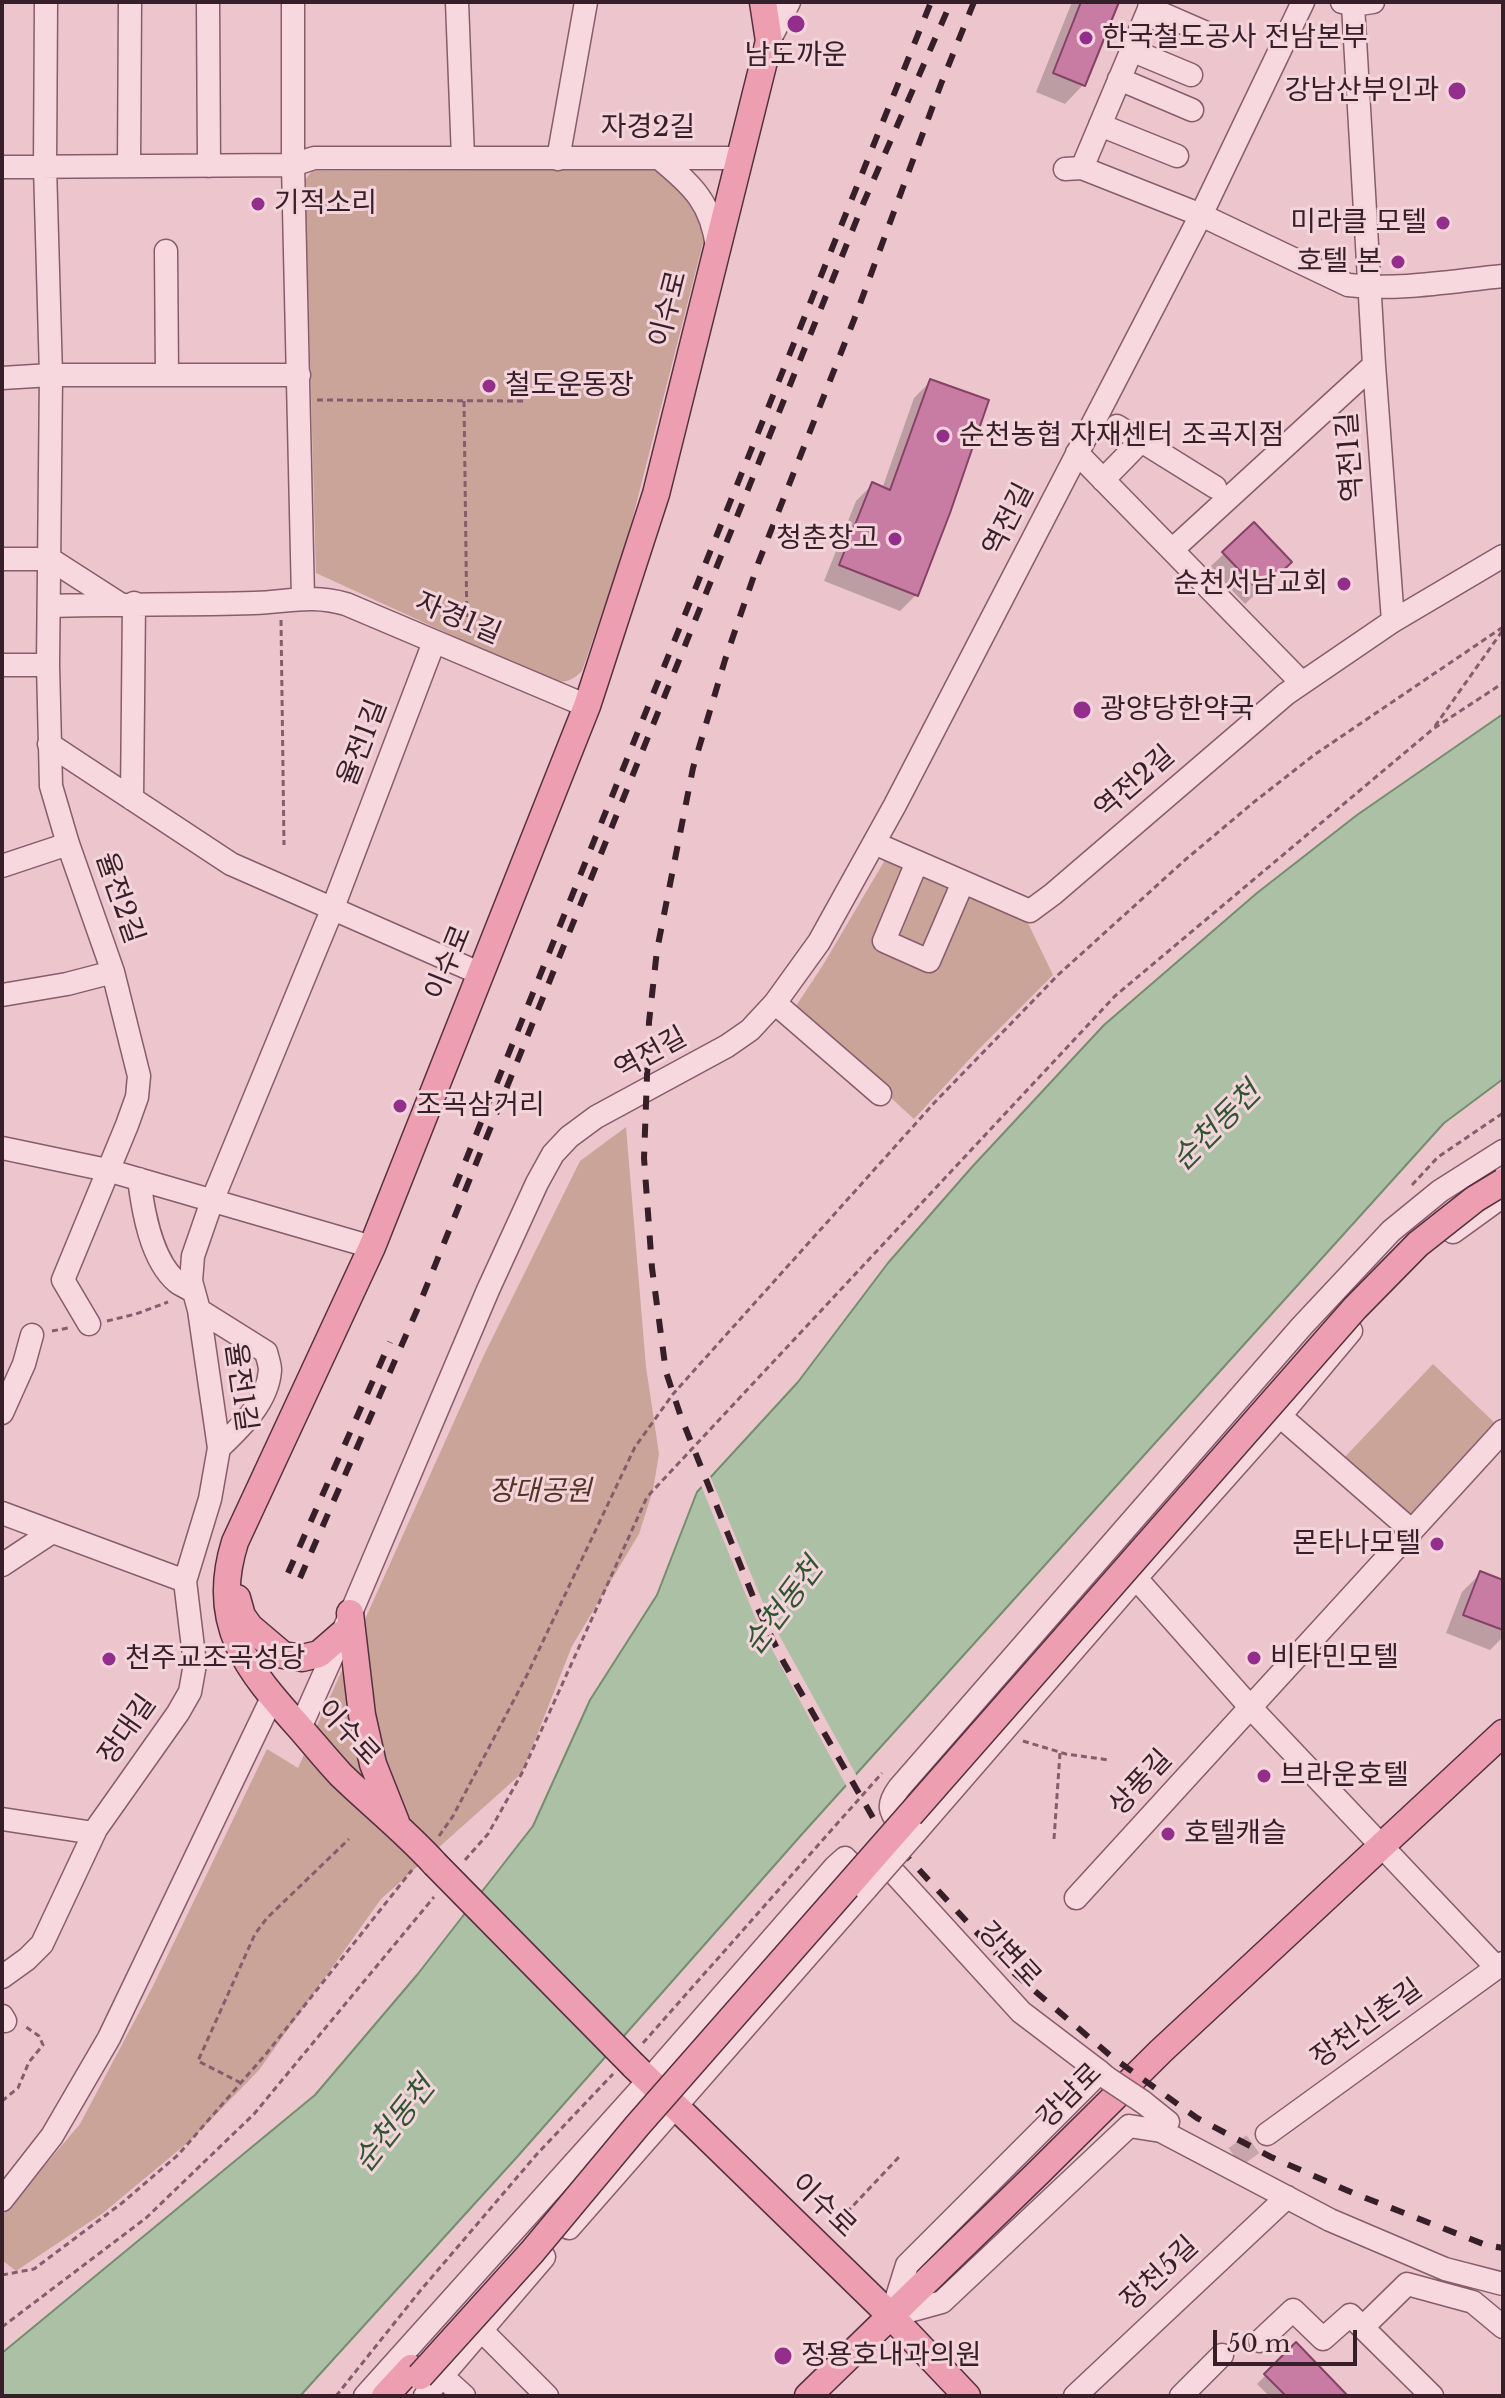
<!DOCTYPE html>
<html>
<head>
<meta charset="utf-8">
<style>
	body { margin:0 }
	#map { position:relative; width:1505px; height:2398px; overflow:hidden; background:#ecc5cd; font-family:"Libre Baskerville",serif }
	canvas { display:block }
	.frame { position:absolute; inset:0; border:4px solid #371f2a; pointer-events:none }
	.scale { position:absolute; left:1213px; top:2330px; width:144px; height:36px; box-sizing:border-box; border:4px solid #371f2a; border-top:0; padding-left:10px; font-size:24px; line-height:28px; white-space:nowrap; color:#371f2a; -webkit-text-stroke:6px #f4d4db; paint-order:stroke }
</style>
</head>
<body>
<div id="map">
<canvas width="1505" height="2398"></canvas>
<div class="frame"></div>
<div class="scale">50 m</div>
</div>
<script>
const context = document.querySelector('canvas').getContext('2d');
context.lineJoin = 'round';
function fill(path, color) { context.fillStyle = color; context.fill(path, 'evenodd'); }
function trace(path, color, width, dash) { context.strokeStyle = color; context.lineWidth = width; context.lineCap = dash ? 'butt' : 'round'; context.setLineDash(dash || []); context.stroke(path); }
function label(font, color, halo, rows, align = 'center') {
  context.font = font + ' "Libre Baskerville","Noto Sans KR",serif'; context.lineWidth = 6; context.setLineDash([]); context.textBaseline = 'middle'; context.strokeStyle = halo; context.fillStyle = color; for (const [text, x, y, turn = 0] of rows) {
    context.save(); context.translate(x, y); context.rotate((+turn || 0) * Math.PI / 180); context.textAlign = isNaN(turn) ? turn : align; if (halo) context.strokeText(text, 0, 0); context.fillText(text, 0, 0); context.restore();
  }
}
const green = new Path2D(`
	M659,169L678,180L707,227L626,544L582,671C571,682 562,684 547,679L316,573L305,180L312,171Z
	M885,860L1025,917L1053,975L978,1050L914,1119L794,1009L823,965Z
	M626,1127L646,1367L659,1454L653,1490L639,1534L572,1646L522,1773L381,1899L259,2070L192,2139L103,2213L16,2271L2,2260V2216L80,2124L153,1986L267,1749L298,1768L484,1355L580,1161Z
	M1433,1364L1500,1428L1410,1523L1343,1459Z`);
const water = new Path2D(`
	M1503,714V1079L1444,1123L803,1833L517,2157L300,2396H2V2353L315,2095L417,1975L533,1826L590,1700L657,1595L697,1492L798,1382L888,1263L972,1167L1104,1025L1257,893L1357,815Z`);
const pier = new Path2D(`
	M709,1473L768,1615L858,1778L848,1789L757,1622L700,1483Z`);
const shadow = new Path2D(`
	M1072,2H1117L1083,85L1065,104L1036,92Z
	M931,381L916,595L900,611L824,581L856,501L872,485L882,489L914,398Z
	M1254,525L1289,562L1245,604L1210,567Z
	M1480,1574L1503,1582V1637L1490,1650L1446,1633L1462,1592Z
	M1296,2345L1346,2396H1269L1257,2384Z`);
const building = new Path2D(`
	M1081,2H1119L1085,86L1053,73Z
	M930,379L989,400L950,513L918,596L839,565L872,482L890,490Z
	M1254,522L1292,562L1260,592L1222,552Z
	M1480,1571L1503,1580V1630L1463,1615Z
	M1296,2342L1348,2396H1286L1264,2374Z`);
const minorTunnel = new Path2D(`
	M1235,2157L1267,2134`);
const path = new Path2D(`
	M317,400L526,401
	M464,401L467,631
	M281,620L284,845
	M1435,726L1503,630
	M1412,1185L1438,1157L1503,1113
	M107,1321L136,1314L168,1302
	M52,1331L68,1328
	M1023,1741L1066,1754L1109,1760
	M439,1836L453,1816L527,1675L635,1447L673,1394L935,1102L1058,975L1185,860L1254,802L1314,755L1503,627
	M1054,1839L1060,1753
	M465,1860L488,1834L522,1773L647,1497L1115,996L1433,729L1503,683
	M643,2043L882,1773
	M241,2083L198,2061L255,1934L267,1918L349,1839
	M2,2101L18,2088L29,2062L43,2045L39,2036L23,2025
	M833,2227L899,2157
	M2,2275L34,2269L122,2203L178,2155L266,2054L412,1870
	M2,2327L146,2218L254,2114L434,1897
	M336,2396L420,2291L537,2154L613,2074`);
const minor = new Path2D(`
	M46,2L45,167L51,375L48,665L51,786L68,844L113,972L139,1076L137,1097L127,1125L63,1280L89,1324
	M208,2L209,166
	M293,2V165L303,598
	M457,2L463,158
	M1342,2L1353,5L1374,365L1393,621
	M1353,5L1373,2
	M1149,8L1211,35
	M769,41L789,2
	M1131,50L1191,75
	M1119,79L1192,110
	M1100,125L1177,156
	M659,158C692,185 712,203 717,248
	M558,159L586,2
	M129,166L130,2
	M2,167L293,165L314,158H739
	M1082,168L1152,2
	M1065,169L1082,168L1201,215L1348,285C1399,291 1452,281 1503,276
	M166,251L167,375
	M2,378L51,375H299
	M1117,426L1215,487
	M1077,453L1302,683
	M1103,480L1141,441
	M1172,550L1374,365
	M2,559H50L120,604
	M50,606C118,604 186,605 254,603C289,602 310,594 346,604L587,706
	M2,665H48
	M49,744L231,864L479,973
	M132,799L134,603
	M874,843L1030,911L1053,894L1286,694L1393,621L1503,556
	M917,862L884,941L929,961L963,882
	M2,866L68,844
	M2,995L67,984L113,972
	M775,1003L880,1094
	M2,1148L107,1170L372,1247
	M139,1179C143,1211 151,1260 177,1282C182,1286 189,1288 194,1292
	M1453,1232L1503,1196
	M199,1310L266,1352C267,1357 270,1364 270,1370C268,1402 240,1428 219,1448
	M1351,1331L1280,1416L1136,1578L915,1833L904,1831C892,1812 884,1809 899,1788L1302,1326L1391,1231L1440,1191L1503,1151
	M1273,1407L1280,1416L1412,1531
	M2,1413L24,1364L32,1335
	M2,1513L185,1581
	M2,1565L52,1532
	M1126,1567L1251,1708L1497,1968
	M300,1728L342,1634L488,1290L537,1183L553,1154L569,1137L596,1117L727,1046L750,1030L775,1003L819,942L895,805L1201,215L1303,2
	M2,1819L94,1833
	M887,1865L1021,2012L1100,2072
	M1076,1898L1503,1431
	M2,1977L27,1959L42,1944L96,1829L178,1713L190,1692L195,1664L185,1581L210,1499L219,1448L199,1310L191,1281L193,1256L212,1201L332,910L434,642
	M2,2016L5,2021
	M1107,2078L1100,2072L907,2265L891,2316L942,2302L1129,2126L1161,2131L1330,2220L1445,2269L1503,2284
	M1143,2102L1168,2122L1161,2131
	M1267,2134L1503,1963
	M2,2200L52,2136L109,2038L272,1698
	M1363,2327L1407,2284L1473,2302L1503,2327
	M481,2330L547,2396
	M1260,2341L1293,2310L1323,2339L1350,2315L1432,2396
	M442,2376L464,2396
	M365,2396L648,2081L835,1867L845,1858L865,1879L866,1889L569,2228
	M425,2396L544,2257
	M1075,2396L1287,2197
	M1181,2396L1222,2355`);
const major = new Path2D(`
	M237,1598L242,1616L250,1627L283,1655L302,1658L319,1654L342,1634
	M350,1613L362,1715L373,1764L396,1822
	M435,1864C406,1832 372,1805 341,1775C327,1760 314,1744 300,1728C248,1670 209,1625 235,1542L372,1247L587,706L656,494L769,41L763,2
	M633,2065L891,2316L967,2396
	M385,2396L411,2368
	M808,2396L1039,2172L1161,2051L1503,1733`);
const rail = new Path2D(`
	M974,2L941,84L857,312L759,561L725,660L693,768L657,950L649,1022L644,1158L652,1268L666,1372L681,1417L758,1609L784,1663L876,1823L1015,1974L1112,2057L1197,2118L1271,2157L1353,2193L1486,2245L1503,2248
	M455,1187L931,2
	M288,1573L390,1342
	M300,1578L417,1310L863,204L951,2`);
const minorBridge = new Path2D(`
	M866,1889L915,1833
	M1107,2078L1143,2102`);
const majorBridge = new Path2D(`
	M435,1864L633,2065
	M420,2376L532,2252L637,2126L1355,1308L1418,1244L1475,1199L1503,1182`);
const markers = [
	[796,24,10,"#932e8c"],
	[1086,38,8,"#932e8c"],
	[1457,91,10,"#932e8c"],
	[258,204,8,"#932e8c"],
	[1443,223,8,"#932e8c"],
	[1398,262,8,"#932e8c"],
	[489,386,8,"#932e8c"],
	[943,436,8,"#932e8c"],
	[895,539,8,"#932e8c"],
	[1344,584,8,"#932e8c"],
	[1082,710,10,"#932e8c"],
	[400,1106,8,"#932e8c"],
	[1437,1544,8,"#932e8c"],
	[1254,1658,8,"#932e8c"],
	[109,1659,8,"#932e8c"],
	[1264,1776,8,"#932e8c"],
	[1168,1834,8,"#932e8c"],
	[783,2356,10,"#932e8c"]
];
const poiNames = [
	["한국철도공사 전남본부",1102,38],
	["남도까운",796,56,"center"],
	["강남산부인과",1439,91,"right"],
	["기적소리",274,204],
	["미라클 모텔",1427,223,"right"],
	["호텔 본",1382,262,"right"],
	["철도운동장",505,386],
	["순천농협 자재센터 조곡지점",959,436],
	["청춘창고",879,539,"right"],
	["순천서남교회",1328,584,"right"],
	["광양당한약국",1100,710],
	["조곡삼거리",416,1106],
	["몬타나모텔",1421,1544,"right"],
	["비타민모텔",1270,1658],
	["천주교조곡성당",125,1659],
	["브라운호텔",1280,1776],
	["호텔캐슬",1184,1834],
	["정용호내과의원",801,2356]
];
const streetNames = [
	["자경2길",648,128],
	["이수로",669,309,-76],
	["역전1길",1351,457,-94],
	["역전길",1009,520,-63],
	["자경1길",458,619,23],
	["율전1길",363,743,-69],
	["역전2길",1135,783,-41],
	["율전2길",119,898,71],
	["이수로",449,963,-68],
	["역전길",651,1054,-29],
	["율전1길",240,1387,82],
	["장대길",128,1730,-55],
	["이수로",348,1733,47],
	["상풍길",1141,1783,-47],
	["강변로",1009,1955,47],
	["장천신촌길",1367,2024,-36],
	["강남로",1070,2096,-45],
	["이수로",823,2206,44],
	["장천5길",1160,2274,-43]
];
const parkNames = [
	["장대공원",540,1492]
];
const waterNames = [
	["순천동천",1217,1127,-45],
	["순천동천",784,1607,-53],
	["순천동천",395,2125,-52]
];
fill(green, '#caa399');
fill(water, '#acc0a6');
trace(water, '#738e6d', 2);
fill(pier, '#ecc5cd');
fill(shadow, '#0003');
fill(building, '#c97ca3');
trace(building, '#854265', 2);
trace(minorTunnel, '#c8a4ac', 22, [22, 11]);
trace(minor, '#875c6c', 25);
trace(major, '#553040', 29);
trace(path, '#875c6c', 3, [6, 4]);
trace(minor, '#f7d8df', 22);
trace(major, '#ee9eb1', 26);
trace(rail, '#371f2a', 6, [14, 14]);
trace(minorBridge, '#875c6c', 25, []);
trace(majorBridge, '#553040', 29, []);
trace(minorBridge, '#f7d8df', 22);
trace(majorBridge, '#ee9eb1', 26);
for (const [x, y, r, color] of markers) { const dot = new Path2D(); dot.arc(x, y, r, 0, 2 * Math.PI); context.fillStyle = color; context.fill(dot); trace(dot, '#f4d4db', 3); }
label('28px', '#371f2a', '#f4d4db', poiNames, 'left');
label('28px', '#371f2a', '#f4d4db', streetNames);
label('italic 28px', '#533526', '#f4d4db', parkNames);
label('italic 30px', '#2f5630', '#f4d4db', waterNames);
</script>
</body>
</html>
